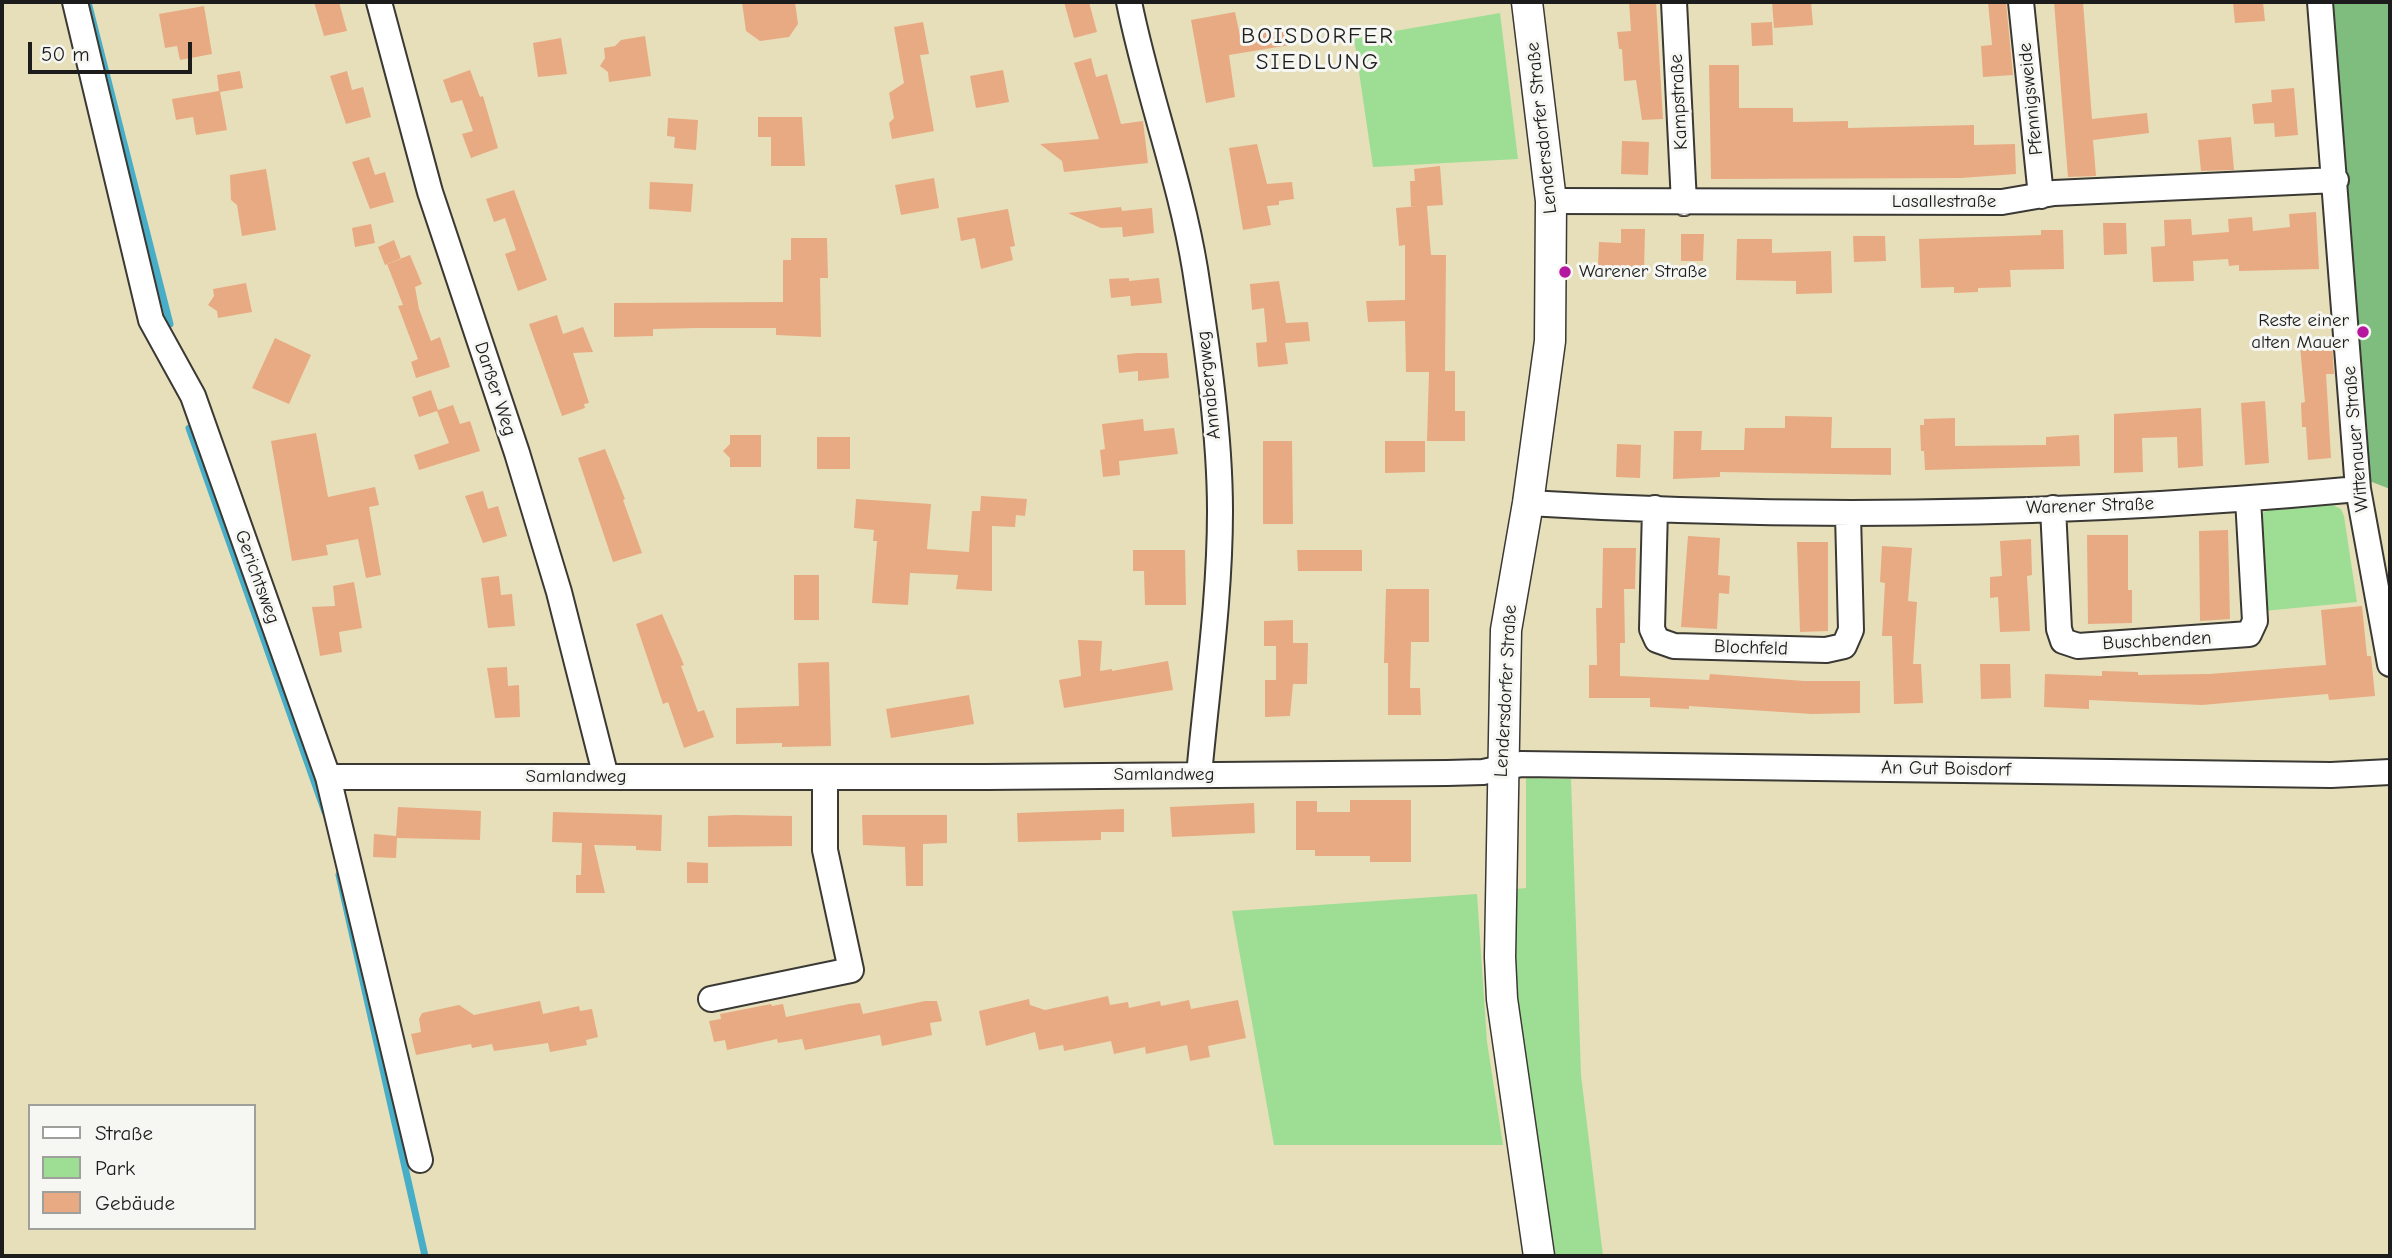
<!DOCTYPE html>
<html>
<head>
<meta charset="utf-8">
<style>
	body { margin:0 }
	#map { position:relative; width:2392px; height:1258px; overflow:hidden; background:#e7dfba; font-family:"Comic Neue",sans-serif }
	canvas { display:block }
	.frame { position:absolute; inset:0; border:4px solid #1c1c1c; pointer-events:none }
	.legend { position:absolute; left:28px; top:1104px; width:228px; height:126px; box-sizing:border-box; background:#f6f6f2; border:2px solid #9f9f9c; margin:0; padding:9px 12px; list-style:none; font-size:21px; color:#1c1c1c }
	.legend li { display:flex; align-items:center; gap:14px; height:35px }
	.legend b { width:35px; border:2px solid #9f9f9c }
	.scale { position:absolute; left:28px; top:42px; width:164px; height:32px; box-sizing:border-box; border:4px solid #1c1c1c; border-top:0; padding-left:9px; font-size:21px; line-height:24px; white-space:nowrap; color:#1c1c1c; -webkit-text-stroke:5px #f6f6f2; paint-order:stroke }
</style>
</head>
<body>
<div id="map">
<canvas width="2392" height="1258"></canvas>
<div class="frame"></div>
<ul class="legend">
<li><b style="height:9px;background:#fff"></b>Straße</li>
<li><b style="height:19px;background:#9ede94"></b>Park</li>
<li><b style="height:19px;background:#e8aa82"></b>Gebäude</li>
</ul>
<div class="scale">50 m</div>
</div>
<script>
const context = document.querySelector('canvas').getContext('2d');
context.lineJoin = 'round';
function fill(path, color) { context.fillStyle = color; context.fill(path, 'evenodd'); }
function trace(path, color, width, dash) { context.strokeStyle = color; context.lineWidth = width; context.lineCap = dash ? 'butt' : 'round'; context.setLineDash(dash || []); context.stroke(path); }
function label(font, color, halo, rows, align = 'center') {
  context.font = font + ' "Comic Neue",sans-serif'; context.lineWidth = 6; context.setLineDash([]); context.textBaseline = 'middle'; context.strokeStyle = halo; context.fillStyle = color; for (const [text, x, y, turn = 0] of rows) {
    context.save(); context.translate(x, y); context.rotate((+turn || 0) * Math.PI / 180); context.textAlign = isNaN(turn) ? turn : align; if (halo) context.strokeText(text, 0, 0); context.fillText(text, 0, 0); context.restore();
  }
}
const green = new Path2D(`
	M1500,13L1518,159L1373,167L1354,38Z
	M2333,505L2341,509L2344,516L2357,602L2264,611L2261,514L2271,508Z
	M1526,778L1571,779L1581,1075L1603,1256H1555L1515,1011V889L1526,888Z
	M1477,894L1487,1042L1503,1145H1274L1232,911Z`);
const forest = new Path2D(`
	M2332,2H2390V489L2372,482H2362Z`);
const stream = new Path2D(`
	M88,2L170,324
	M189,428L325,812
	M339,875L425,1256`);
const building = new Path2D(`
	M314,2H339L347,31L324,36Z
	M742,2H795L798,24L789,37L760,41L746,31Z
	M1064,2H1089L1097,32L1074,38Z
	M1629,2H1656L1663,119L1642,120L1636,80L1624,81L1622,49H1619L1617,32L1631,31Z
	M1772,2H1811L1813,25L1774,28Z
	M1988,2H2006L2013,75L1983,77L1981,46L1992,45Z
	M2054,2H2083L2092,119L2147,113L2149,133L2093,140L2096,176L2068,177Z
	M2263,2L2265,21L2235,23L2233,3Z
	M204,6L212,54L180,60L177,46L165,48L159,14Z
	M1235,12L1240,36L1287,28L1290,45L1229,55L1235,97L1206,103L1191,20Z
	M923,22L929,54L920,55L934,131L892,139L889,123L894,118L889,93L904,83L894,27Z
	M1772,22L1773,45L1752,46L1751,23Z
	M645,36L651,76L609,82L608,72L600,66L605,58L604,48L615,46L621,40Z
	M561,38L567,74L538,77L533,43Z
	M1091,58L1096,77L1107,74L1121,124L1143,121L1148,163L1064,172L1062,161L1040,144L1099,139L1074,63Z
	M1709,65H1739V108H1793V122L1848,121V128L1974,125V145L2015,144L2016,174L1961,178L1711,179Z
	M470,70L480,97L483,96L498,148L471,158L462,134L473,131L462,100L451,103L443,80Z
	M1003,70L1009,102L976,108L970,76Z
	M240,71L243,88L220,92L227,130L196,135L193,117L176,120L172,99L219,91L217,75Z
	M347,71L352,90L363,87L371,117L346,124L330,76Z
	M2294,88L2298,135L2275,137L2274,123L2254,124L2252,104L2272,102L2271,90Z
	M758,117H802L805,166H771V137H758Z
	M668,118L698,120L696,150L674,148L675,137L667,136Z
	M2231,137L2234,170L2201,171L2198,140Z
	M1622,141L1649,142L1648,175L1621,174Z
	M1257,144L1267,184L1292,182L1294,199L1279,201V205L1267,206L1271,225L1243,230L1229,148Z
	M369,157L375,175L385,172L394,202L370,209L352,162Z
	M1440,166L1443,205L1427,206L1430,244L1431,255H1446L1445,371H1455V411H1465V441H1427L1429,372H1406L1405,321L1368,322L1366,301L1405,300V245L1399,246L1396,208L1419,206L1411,207L1410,181H1415L1414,169Z
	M266,169L276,230L242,236L237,205L231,200L230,175Z
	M934,178L939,208L901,215L895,185Z
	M650,182L693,184L691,212L649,209Z
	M514,190L547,280L518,291L505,254L516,250L505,218L494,222L486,199Z
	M1121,207L1122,211L1152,208L1154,233L1123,237L1122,227L1101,228L1068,213Z
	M1008,209L1015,246L1010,247L1013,260L981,269L975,238L961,241L957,218Z
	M2316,212L2319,269L2239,271V265L2229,266L2228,259L2193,261L2194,281L2153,282L2151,247L2165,246L2164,220L2191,219L2192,235L2229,232L2228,219L2252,217L2253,231L2290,227L2289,214Z
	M2103,223H2126L2127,254L2104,255Z
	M371,224L375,243L355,247L352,228Z
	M1621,229H1645L1644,273H1621V267H1598L1599,242L1621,243Z
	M2041,230H2063L2064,269L2010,270L2011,287L1978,288V292L1954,293V287L1921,288L1919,239L2041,235Z
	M1681,234H1704L1703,261H1681Z
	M1853,236H1885L1886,261L1854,262Z
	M791,238H827L828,278H820L821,337L776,335V328H697L653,329V336L614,337V303L783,302V260H791Z
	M1737,239H1772V253L1831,251L1832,293L1796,294V281L1736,280Z
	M394,240L401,259L385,265L378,247Z
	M410,255L422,284L415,287L419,309L431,341L440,337L450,367L416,378L411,362L418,359L398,306L403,305L387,264Z
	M1129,278V281L1159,278L1162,303L1131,306L1130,296L1111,298L1109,279Z
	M1279,281L1286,323L1308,322L1310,341L1285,343L1288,364L1258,367L1256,343L1267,342L1264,308L1252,310L1250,284Z
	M246,283L252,312L218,318L217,311L208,305L214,296L213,289Z
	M557,315L563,334L583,327L593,352L573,353L589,403L584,404L585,408L562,416L529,324Z
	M275,338L311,355L289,404L252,388Z
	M2332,343L2334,374H2326L2331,458L2308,460L2306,427H2302L2301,403L2305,402L2300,346Z
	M1137,353H1167L1169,378L1138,381V371L1119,373L1117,355Z
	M431,390L438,410L453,405L460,424L470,421L480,451L419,470L414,455L449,443L437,411L419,417L412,397Z
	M2265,401L2269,463L2245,465L2241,403Z
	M2201,408L2203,466L2178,468L2177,437L2142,438L2143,472L2114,473V414Z
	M1785,416L1832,417L1831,448H1891V475L1720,472V477L1673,479L1674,431H1702L1701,450H1744L1745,428H1785Z
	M1955,418V446L2046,445V437L2079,435L2080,466L1925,470L1924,451H1921L1920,425H1924V419Z
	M1143,419L1144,431L1174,428L1178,454L1119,461L1120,475L1103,477L1100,450L1105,449L1102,424Z
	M316,433L328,497L375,487L379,505L369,507L381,575L366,578L358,539L326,545L328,555L292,561L271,441Z
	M730,435H761V467H730V458L723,451L730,444Z
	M817,437H850V469H817Z
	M1263,441H1292L1293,524H1263Z
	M1385,441H1425V472L1385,473Z
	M1617,444L1641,445L1640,478L1616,477Z
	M605,449L625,499L623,500L642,553L613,562L578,458Z
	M483,491L488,509L498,506L507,536L483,543L465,496Z
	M981,496L1027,499L1025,516L1016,515L1015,527L992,526V591L956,589L958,575L910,573L908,605L872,603L877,541H873L874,530L854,528L856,499L931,504L927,549L969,552L972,511H980Z
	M2228,530L2230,619L2200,621L2199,531Z
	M2087,535H2128V590H2132V623L2088,624Z
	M1688,536L1720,538L1718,575L1730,576L1729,594L1719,593L1717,629L1681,627Z
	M2031,539L2032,575L2027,576L2030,631L2000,632L1998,597L1990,598V577L2002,576L2000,541Z
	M1797,542H1828V631L1800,632Z
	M1882,546L1912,548L1908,601L1917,602L1913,664H1921L1923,703L1894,704L1892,636H1882L1885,583L1880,582Z
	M1603,548H1636L1635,589H1624L1625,643H1620V676L1709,680L1710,674L1804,681H1860V713L1812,714L1689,706V709L1650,707V698H1589V665H1597L1596,608H1602Z
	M1133,550H1185L1186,605H1145L1144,571H1133Z
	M1297,550H1362V571H1298Z
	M794,575H819V620H794Z
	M499,576L501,595L512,594L515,626L488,628L481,578Z
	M354,582L362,628L339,632L342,652L320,656L312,607L335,606L333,586Z
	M1386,589H1429V642H1411L1410,688H1420L1421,715H1388V663H1384Z
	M2362,606L2367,656H2371L2375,696L2329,700L2328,694L2202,705L2089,700V709L2044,707L2045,674L2102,676V671L2138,672V675L2209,674L2326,665L2321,610Z
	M662,614L684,665L681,666L698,712L704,710L714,737L684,748L668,702L663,704L636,624Z
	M1293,620V643H1308L1307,684H1293L1290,716L1265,717V680H1276V646H1264V621Z
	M1078,640L1102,641L1100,671L1112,669V671L1168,661L1173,690L1064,708L1059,680L1081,676Z
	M829,662L831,746L782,747V743L736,744V708L799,706L798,663Z
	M1980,664H2010L2011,698L1981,699Z
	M507,667L508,686L519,685L520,717L495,718L487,668Z
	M969,695L974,724L891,738L886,709Z
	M1350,800H1411V862H1370V856H1315V850H1296V801H1317V812H1350Z
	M1254,803L1255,833L1172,837L1170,807Z
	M398,807L481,811L480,840L397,838L396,858L373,857L374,834L396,836Z
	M1124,809V832H1101V840L1018,842L1017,813Z
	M553,812L662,815L661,851L636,850V846L594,845L605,893H576V875H581L582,843L552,842Z
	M734,815L792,816V846L708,847V816Z
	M862,815H947V843L923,844V886H906L905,847L863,845Z
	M687,862L708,863V883H687Z
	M1108,996L1110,1005L1128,1002L1129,1008L1160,1001L1161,1006L1189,1000L1191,1009L1238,1000L1246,1038L1208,1046L1210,1057L1190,1061L1187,1045L1146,1054L1145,1047L1114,1054L1111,1041L1064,1051L1063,1045L1039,1050L1035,1032L986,1046L979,1011L1029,999L1030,1005L1045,1010Z
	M540,1001L543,1014L579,1006L580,1011L592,1009L598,1037L586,1040L587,1045L550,1052L548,1043L494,1051L492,1044L472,1048L471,1044L416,1055L411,1034L421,1032L419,1019L422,1013L459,1005L474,1015Z
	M925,1001H937L942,1021L930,1023L932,1035L882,1046L880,1035L805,1050L802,1039L778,1043L777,1039L727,1050L725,1040L714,1042L709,1021L721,1019L720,1014L771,1004L772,1006L783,1004L786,1017L849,1004L860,1003L863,1014Z`);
const minor = new Path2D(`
	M75,2L151,320L193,396L328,777L420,1160
	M379,2L430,192L517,453L559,592L606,777
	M1129,2C1147,92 1180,178 1195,269C1207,346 1220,434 1220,511C1220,599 1207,687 1199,775
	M1674,2L1684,203
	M2021,2L2041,196
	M2320,2L2358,489L2390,664
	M1551,201L2002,202L2054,193L2336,180
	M1528,503C1805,520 2082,515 2358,489
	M1655,508L1652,629L1657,640L1674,646L1826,650L1844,646L1851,630L1848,515
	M2053,508L2059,629L2063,641L2078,646L2249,634L2255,621L2248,499
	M328,777H986L1447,773L1483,772L1521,764L2331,775L2390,772
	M711,999L851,970L825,850V777`);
const tertiary = new Path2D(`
	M1527,2L1551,201L1550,341L1528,503L1506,630L1500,957L1502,999L1539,1256`);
const markers = [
	[1565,272,7,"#b5179e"],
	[2363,332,7,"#b5179e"]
];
const streetNames = [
	["Pfennigsweide",2031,99,-96],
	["Kampstraße",1679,102,-93],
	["Lendersdorfer Straße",1542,128,-96],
	["Lasallestraße",1944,202],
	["Annabergweg",1209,385,-96],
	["Darßer Weg",495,389,72],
	["Wittenauer Straße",2356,439,-95],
	["Warener Straße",2090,506,-2],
	["Gerichtsweg",257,577,70],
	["Buschbenden",2157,641,-3],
	["Blochfeld",1751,648,2],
	["Lendersdorfer Straße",1506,691,-87],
	["An Gut Boisdorf",1946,769,1],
	["Samlandweg",1164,775],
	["Samlandweg",576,777]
];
const poiNames = [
	["Warener Straße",1579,272],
	["Reste einer",2349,321,"right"],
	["alten Mauer",2349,343,"right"]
];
const quarterNames = [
	["BOISDORFER",1318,36],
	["SIEDLUNG",1318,62]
];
fill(green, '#9ede94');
fill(forest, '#7ebd7e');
trace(stream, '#48aec7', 7);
fill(building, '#e8aa82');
trace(minor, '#3a3934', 28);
trace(tertiary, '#3a3934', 33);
trace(minor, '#fff', 24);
trace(tertiary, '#fff', 30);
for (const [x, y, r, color] of markers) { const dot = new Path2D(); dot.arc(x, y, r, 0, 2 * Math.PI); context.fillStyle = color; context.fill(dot); trace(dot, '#f6f6f2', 2.5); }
label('19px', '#1c1c1c', '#f6f6f2', streetNames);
label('19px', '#1c1c1c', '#f6f6f2', poiNames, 'left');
context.letterSpacing = '2px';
label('23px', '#1c1c1c', '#f6f6f2', quarterNames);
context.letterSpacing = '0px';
</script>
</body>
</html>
